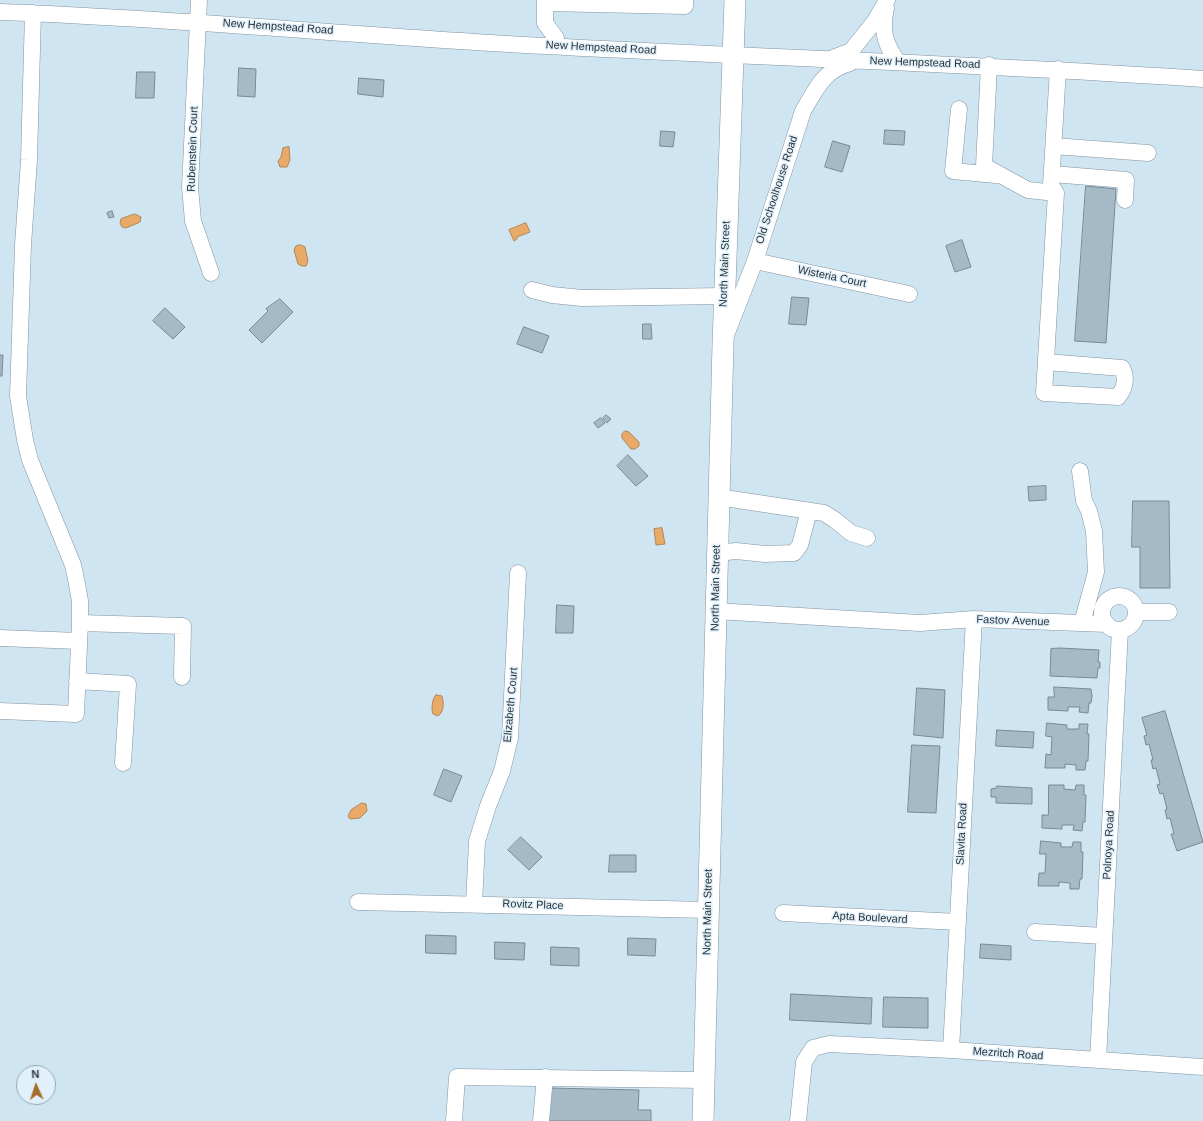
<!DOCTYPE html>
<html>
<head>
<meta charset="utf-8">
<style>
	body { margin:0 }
	#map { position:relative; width:1203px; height:1121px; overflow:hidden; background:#d0e5f2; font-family:Arial,sans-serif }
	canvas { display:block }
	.north { position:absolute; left:16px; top:1065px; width:40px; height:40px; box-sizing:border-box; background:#e1f1fc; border:1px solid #98a5ae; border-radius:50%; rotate:357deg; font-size:11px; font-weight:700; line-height:16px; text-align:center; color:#2b3338 }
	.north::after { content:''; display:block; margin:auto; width:14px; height:18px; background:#a56c2a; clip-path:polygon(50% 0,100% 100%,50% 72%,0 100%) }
</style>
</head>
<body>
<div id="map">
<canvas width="1203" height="1121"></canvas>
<div class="north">N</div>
</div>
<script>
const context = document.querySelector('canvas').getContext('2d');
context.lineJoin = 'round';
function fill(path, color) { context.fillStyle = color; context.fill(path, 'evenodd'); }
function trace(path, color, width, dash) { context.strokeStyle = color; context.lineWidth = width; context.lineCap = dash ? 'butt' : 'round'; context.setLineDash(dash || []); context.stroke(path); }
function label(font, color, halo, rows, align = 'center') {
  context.font = font + ' Arial,sans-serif'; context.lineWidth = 3; context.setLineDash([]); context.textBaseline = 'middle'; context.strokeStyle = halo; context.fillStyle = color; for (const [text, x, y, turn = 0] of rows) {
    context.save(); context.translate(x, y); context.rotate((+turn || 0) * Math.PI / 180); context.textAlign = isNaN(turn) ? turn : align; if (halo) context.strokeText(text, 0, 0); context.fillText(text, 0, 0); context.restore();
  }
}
const water = new Path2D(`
	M289,147L290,160L287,167H280L278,161L281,157L283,148Z
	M135,214L141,217L140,222L126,228L122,227L120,223L121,219Z
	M526,223L530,232L517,237V239L514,241L509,230Z
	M301,245L305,247L308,261L306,266H302L298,264L294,250L296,246Z
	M625,431L629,432L639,442V446L635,449H631L622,438V434Z
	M662,528L665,544L656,545L654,529Z
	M436,695L442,696C444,703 444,712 438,716L433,714C431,710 432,698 436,695Z
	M362,803L366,804L367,811L360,818L350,819L348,816L351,810Z`);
const building = new Path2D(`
	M239,68L256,69L255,97L238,96Z
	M137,72H155L154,98H136Z
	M359,78L384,80L383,97L358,94Z
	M885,130L905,131L904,145L884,144Z
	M661,131L675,132L673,147L660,146Z
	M833,141L850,146L842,172L825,167Z
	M1086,186L1116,189L1106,343L1075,341Z
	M112,211L114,217L109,218L107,213Z
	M962,240L971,267L955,272L946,246Z
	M792,297L809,298L806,325L789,324Z
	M280,299L293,312L262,343L249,330L268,311L266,309Z
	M165,308L185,327L173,339L153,321Z
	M643,324H651L652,339H643Z
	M524,327L549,336L542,353L517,344Z
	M0,355H3L2,376H0Z
	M606,415L611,419L607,423L603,418Z
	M601,418L605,423L598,428L594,423Z
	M628,455L648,476L636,486L617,466Z
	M1046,486V500L1029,501L1028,487Z
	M1133,501H1169L1170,588H1140V547H1132Z
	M557,605L574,606L573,633H556Z
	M1059,648L1099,650L1098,662H1100V668H1098L1097,678L1050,676L1051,649Z
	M1054,687L1091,689L1092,696L1091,703H1089L1088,713L1079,712L1080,707H1068V711L1048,710V697H1054Z
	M917,688L945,690L943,738L914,735Z
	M1165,711L1203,842L1177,851L1171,834H1174L1170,818L1167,819L1165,810L1167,809L1163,793L1160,794L1157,785L1160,784L1156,768L1153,769L1151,760H1153L1149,744L1146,745L1144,736L1147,735L1142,718Z
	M1047,723L1067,725V729H1079V724H1088L1087,734H1089L1088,761H1086L1085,770H1076V765L1065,764V768H1045L1046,754L1051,755L1052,737L1046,736Z
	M997,730L1034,732L1033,748L996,746Z
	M912,745L940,746L936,813L908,812Z
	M444,769L462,776L451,802L434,795Z
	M1049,785H1064V789L1075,790L1076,785H1084V795H1086L1085,822H1083L1082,831L1073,830L1074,825H1062V829L1042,828V815H1048Z
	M997,786L1032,788V804L996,803V797H991V789L996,788Z
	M521,837L542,857L529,870L508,850Z
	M1041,841L1061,843V847H1072L1073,842H1081V852H1083L1082,879H1080L1079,889H1070V883L1059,882V886H1038L1039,873H1045L1046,854H1040Z
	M610,855H636V872H609Z
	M426,935L456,936V954L426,953Z
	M628,938L656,939L655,956L628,955Z
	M495,942L525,943L524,960L495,959Z
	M981,944L1011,946V960L980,958Z
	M551,947L579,948V966L551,965Z
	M791,994L872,998L871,1024L790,1020Z
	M884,997L928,998V1028L883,1027Z
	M549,1088L639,1090L638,1110H651V1121H548Z`);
const minor = new Path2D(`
	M199,0L190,187L193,221L211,273
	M545,0V23L556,38L555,45
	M545,3L685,6V0
	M886,8C881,30 885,45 898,62
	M0,12C170,18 338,34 508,44C739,57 971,63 1203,79
	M833,58L851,51L875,21L887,0
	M989,65L984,166L1028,190L1056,193
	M959,109L953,171L996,175
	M1054,146L1148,153
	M1052,174L1126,180L1125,200
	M755,261L909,294
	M532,290L552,295L582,298L724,296
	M726,335L755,261L803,111C816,89 824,70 850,63
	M1046,362L1122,368C1127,378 1125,388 1118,397L1044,393L1056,193L1051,185L1058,69
	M1080,471L1084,501L1089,511L1094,531L1096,572L1082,623
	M718,497L824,513L835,520L851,533L867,538
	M717,553L736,551L765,554L794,553L800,545L809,511
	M1102 613a17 17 0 1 1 34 0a17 17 0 1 1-34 0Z
	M715,611L920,623L974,619L1107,624
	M1137,612H1169
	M80,623L183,626L182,677
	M0,638L79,641
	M77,681L128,684L123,763
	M0,711L76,714L80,623V601L77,584L73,565L30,460L25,440L18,396L23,245L29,160L33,13
	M358,902L708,910
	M474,904L477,841L488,806L502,771L510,738L518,573
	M783,913L958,922
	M1035,932L1104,936
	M951,1050L974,619
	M1098,1060L1120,630
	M454,1121L457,1077L704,1080
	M541,1121L545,1077
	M798,1121L804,1062L813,1048L829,1044L951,1050L1203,1067`);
const major = new Path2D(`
	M703,1121L723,344L735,0`);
const streetNames = [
	["New Hempstead Road",278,27,4],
	["New Hempstead Road",601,48,3],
	["New Hempstead Road",925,63,2],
	["Rubenstein Court",193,149,-88],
	["Old Schoolhouse Road",777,190,-72],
	["North Main Street",725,264,-88],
	["Wisteria Court",832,277,12],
	["North Main Street",716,588,-89],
	["Fastov Avenue",1013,621,2],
	["Elizabeth Court",511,705,-85],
	["Slavita Road",962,834,-87],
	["Polnoya Road",1109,845,-87],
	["Rovitz Place",533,905,2],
	["North Main Street",708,912,-89],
	["Apta Boulevard",870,918,3],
	["Mezritch Road",1008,1054,4]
];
fill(water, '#e9aa68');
trace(water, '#b0865a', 1);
fill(building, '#a5b9c6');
trace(building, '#778996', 1);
trace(minor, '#8093a0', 17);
trace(major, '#8093a0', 22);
trace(minor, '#fff', 16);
trace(major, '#fff', 21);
label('11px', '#2b3338', '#e1f1fc', streetNames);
</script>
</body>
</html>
